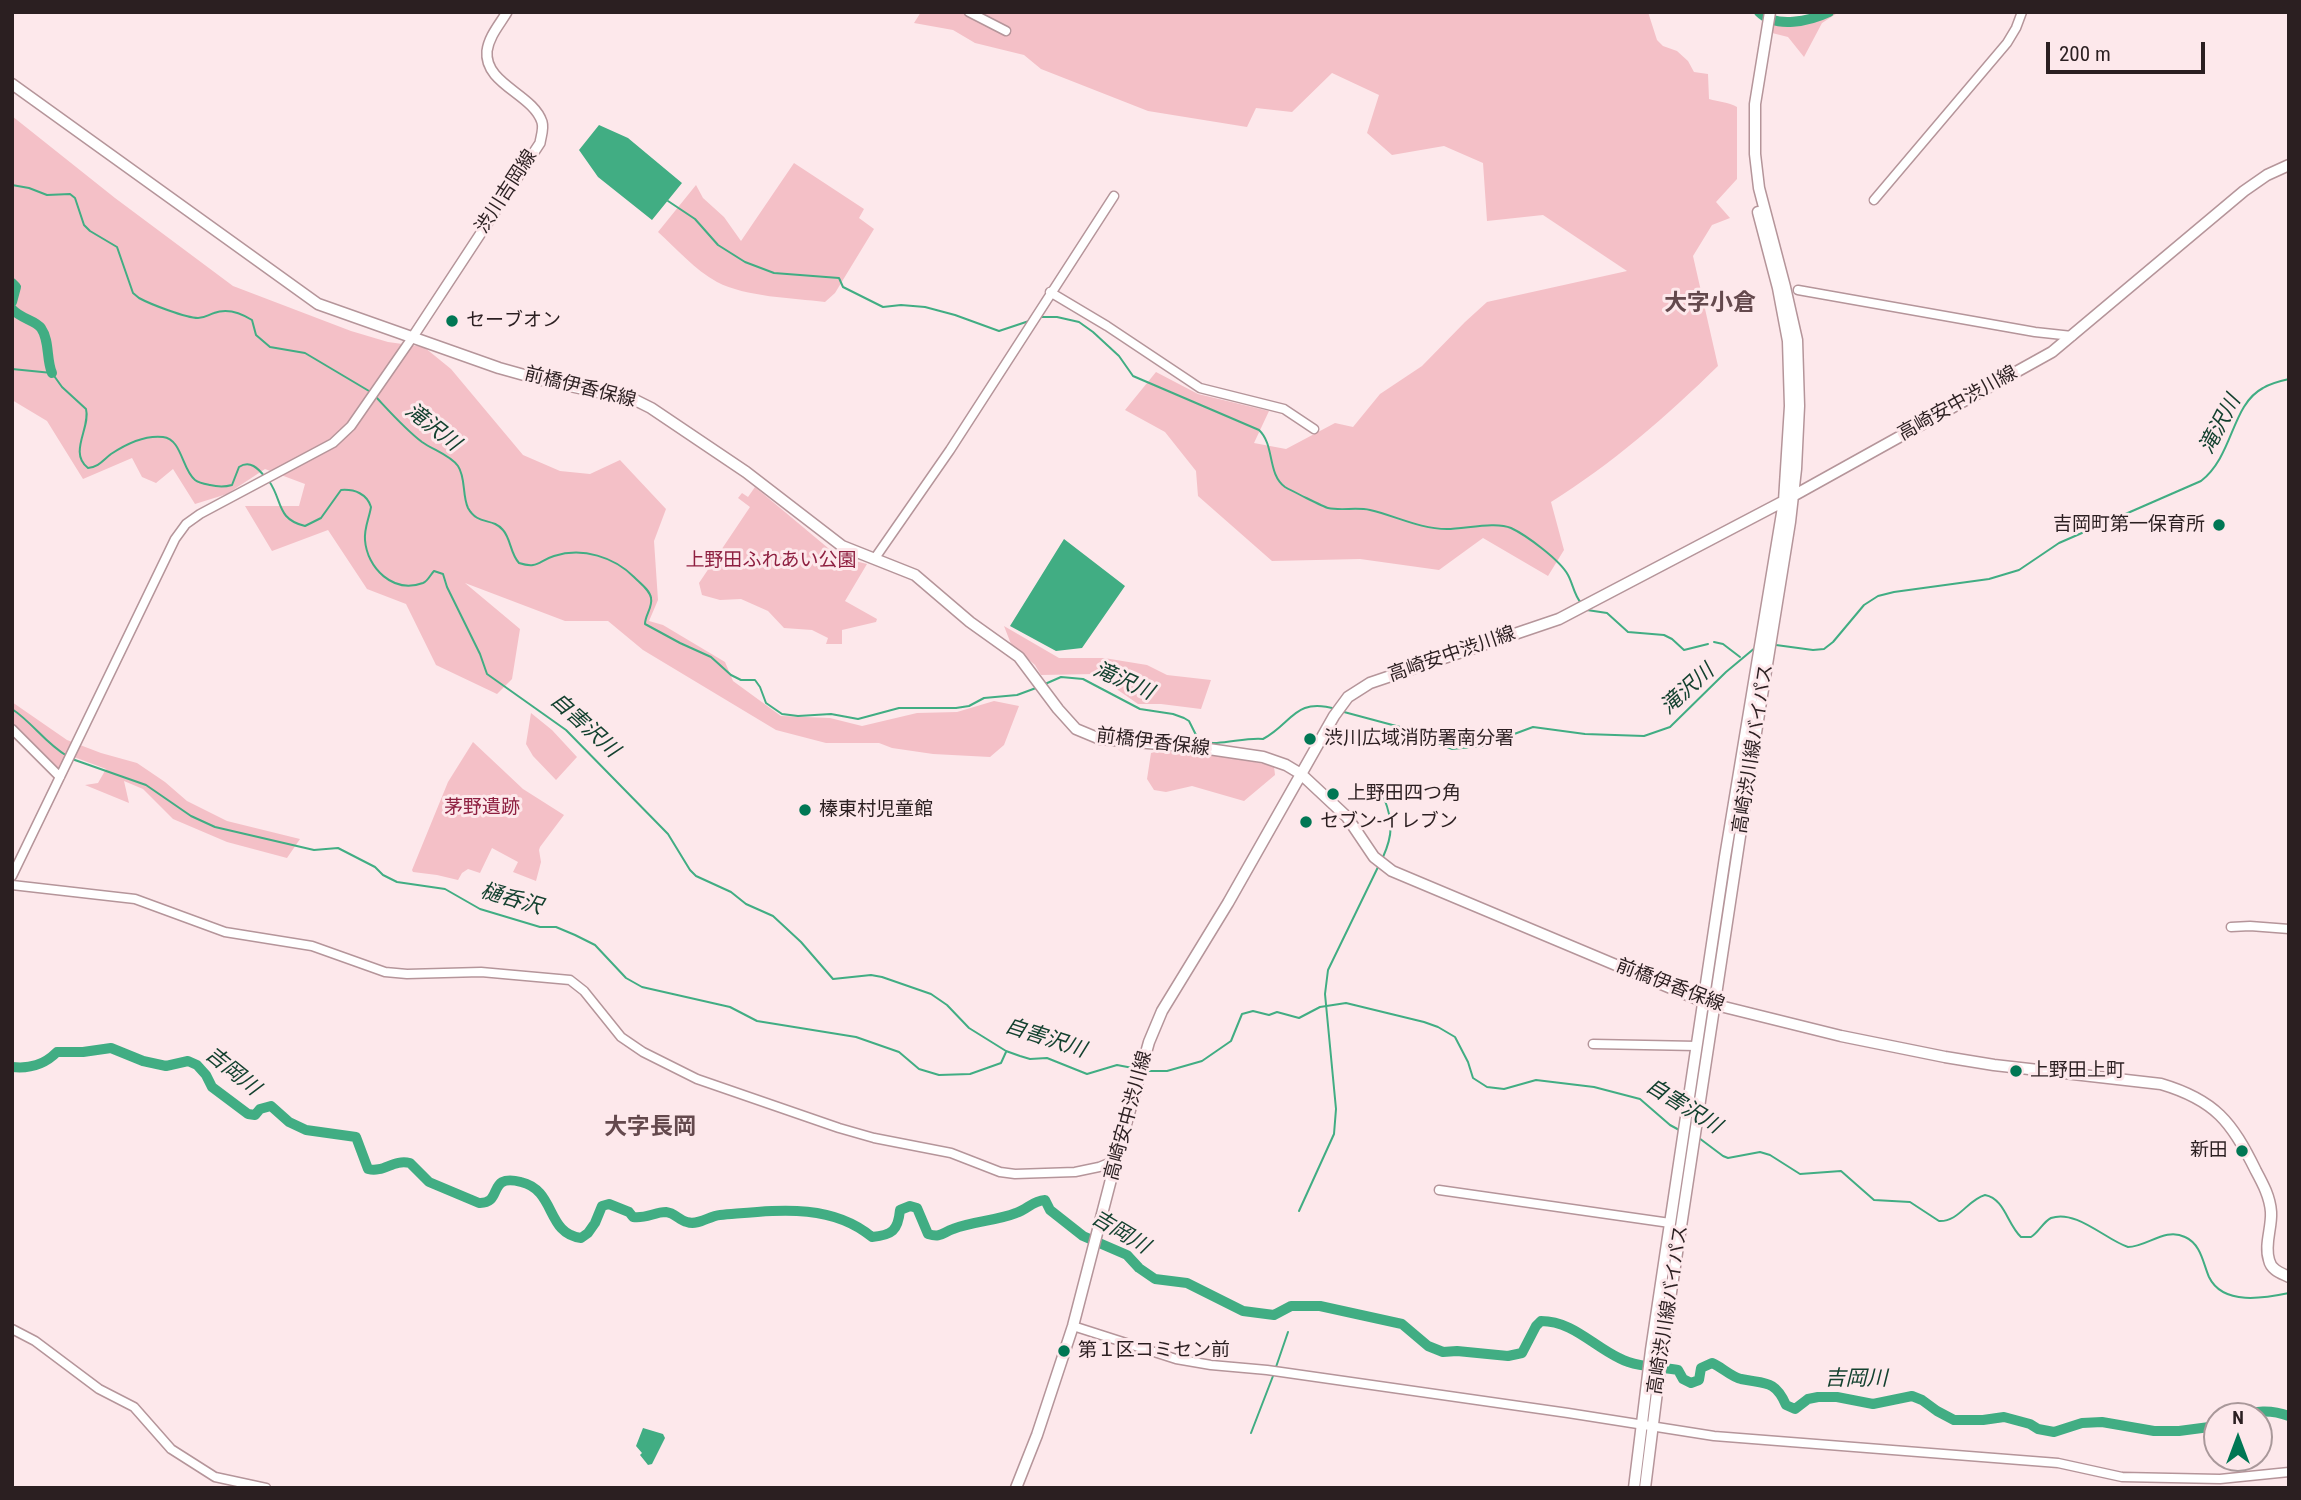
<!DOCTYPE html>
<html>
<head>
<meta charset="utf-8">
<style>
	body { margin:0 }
	#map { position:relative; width:2301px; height:1500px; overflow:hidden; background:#fde8eb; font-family:"Roboto Condensed",sans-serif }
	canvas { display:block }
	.frame { position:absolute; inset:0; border:14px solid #2b1f21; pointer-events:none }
	.north { position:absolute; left:2203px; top:1402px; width:70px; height:70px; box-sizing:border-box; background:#fde8eb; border:2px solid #a9989a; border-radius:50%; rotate:0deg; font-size:19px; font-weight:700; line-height:28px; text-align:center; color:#2b1f21 }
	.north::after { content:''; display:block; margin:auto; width:24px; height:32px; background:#007754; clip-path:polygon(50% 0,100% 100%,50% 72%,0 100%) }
	.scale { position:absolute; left:2046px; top:42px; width:159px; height:32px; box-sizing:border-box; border:4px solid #2b1f21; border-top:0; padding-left:9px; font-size:21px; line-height:24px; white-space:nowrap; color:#2b1f21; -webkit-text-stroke:5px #fde8eb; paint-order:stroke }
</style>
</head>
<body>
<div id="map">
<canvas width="2301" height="1500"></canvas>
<div class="frame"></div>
<div class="north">N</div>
<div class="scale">200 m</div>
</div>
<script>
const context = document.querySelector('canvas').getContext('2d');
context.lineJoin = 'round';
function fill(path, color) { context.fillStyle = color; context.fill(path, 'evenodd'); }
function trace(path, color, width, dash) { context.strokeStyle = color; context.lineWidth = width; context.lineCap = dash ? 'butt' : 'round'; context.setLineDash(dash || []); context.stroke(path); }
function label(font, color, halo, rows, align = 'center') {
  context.font = font + ' "Roboto Condensed","Noto Sans JP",sans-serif'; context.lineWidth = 6; context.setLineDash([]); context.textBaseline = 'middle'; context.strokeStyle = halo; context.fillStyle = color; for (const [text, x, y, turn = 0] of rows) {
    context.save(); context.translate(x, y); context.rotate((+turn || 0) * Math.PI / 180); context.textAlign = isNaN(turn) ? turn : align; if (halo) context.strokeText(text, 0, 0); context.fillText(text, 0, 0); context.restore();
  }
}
const green = new Path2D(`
	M921,12H1648L1657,40L1663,46L1677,51L1688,61L1694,72L1708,74L1709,99C1719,102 1728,102 1737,107V179L1716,202L1730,218L1712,225L1693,256L1718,366C1667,416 1612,464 1551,502L1564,550L1548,576L1483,538L1439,570L1360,559L1272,561L1198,496L1196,471L1165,432L1125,410L1156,372L1198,394L1269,411L1254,443L1286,449L1335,423L1353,427L1380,394L1422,366L1465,322L1487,302L1627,271L1543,215L1487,221L1483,163L1444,146L1392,155L1367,133L1379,95L1332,73L1292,112L1256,108L1247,127L1148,111L1041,69L1024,55L975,43L953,30L914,23Z
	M1833,12H1839L1822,23L1804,57L1788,37L1772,33L1774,23L1810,20Z
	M12,116L115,198L233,286L351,331L388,342L424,347L451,369L523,455L560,471L590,474L620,460L666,509L654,541L658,600L649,621L663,625L725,662L733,681L781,716L830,718L862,726L917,713L957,712L994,701L1019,706L1004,745L990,757L933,754L892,748L879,743H826L776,730L643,650L608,621H565L465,583L520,629L512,679L497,694L436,665L406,604L367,589L328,530L272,551L245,506H299L305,484L265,469L227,494L195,504L173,469L156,483L142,477L132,458L83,479L47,421L12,400Z
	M794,163L864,209L859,218L874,229L835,293L825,302C792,298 746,297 717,282C695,270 676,248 658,232L696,185L703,198L724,217L741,241Z
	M755,487L828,548L851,560L867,564L845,601L877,619L876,622L842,630V644H826L828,638L812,630L784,628L768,611L741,599L720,600L702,595L699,583L750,507L738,498L742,493L748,497Z
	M1004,626L1059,658H1104L1147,665L1167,675L1211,680L1201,709L1161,704H1138L1095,674L1041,675L1035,665L1011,644Z
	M12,702L67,740L101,753L137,763L165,782L187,801L227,821L300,839L287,858L227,842L173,819L143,789L124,781L129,803L85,785L98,783L106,769L66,754L59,770L12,724Z
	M531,713L552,730L577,757L556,780L533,756L526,744Z
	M473,742L523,789L564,815L540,847L539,850L541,862L536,881L513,872L518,862L492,848L480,873L468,869L462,873L458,880L437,875L413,872L412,870L448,782Z
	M1178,746L1274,766L1275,775L1244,801L1192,786L1166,792L1154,790L1147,779L1151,753Z`);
const water = new Path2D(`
	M599,125L628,138L682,183L652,220L598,177L579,150Z
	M1064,539L1125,586L1082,648L1056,651L1010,626Z
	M643,1428L663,1434L665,1438L652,1464L648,1465L640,1455L642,1453L636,1446Z`);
const stream = new Path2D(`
	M12,185L29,188L47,195L70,194L75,198L84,225L90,231L117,247L133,293L139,298C150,304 186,318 198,318C205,318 208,315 214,313C227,308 241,313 252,320L256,335L270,347L305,353L369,391
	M668,201L695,219L718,245L745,262L774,273L839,278L843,287L883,307L901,305L925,307L955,315L999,331L1029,321
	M1041,317H1057L1079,322L1093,332L1119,356L1133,376L1259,430C1275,445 1267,474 1285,487C1290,490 1324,507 1328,508C1341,511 1356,507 1370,510C1396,516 1420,529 1447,529C1465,529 1496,521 1511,528C1526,535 1560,560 1568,575C1573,584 1574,595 1581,603
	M12,369L52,373L62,387L86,409C91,427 68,453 88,468C99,467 103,460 111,454C126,444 145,435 163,437C182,439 182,470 195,480C199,483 205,484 210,485C218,487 225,487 232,485L239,467C250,460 258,468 265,477
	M376,397C391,413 405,429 422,442C433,450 450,455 458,466C466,478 462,495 468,508C478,526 492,517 503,530C511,539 510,553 519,563C538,569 538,561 554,556C583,547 614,557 634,577C640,583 650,590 651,598C653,607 645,615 645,624L680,643L711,657L731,675L741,680H755L760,687L766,703L782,714L798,716L831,714L858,719L899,708H956L969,706L984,698L1017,695L1036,688
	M269,481C283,501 276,519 305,526L321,518L341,490C355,489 367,494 371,507C369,519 364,528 365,540C367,568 393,594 423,583C428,581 430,575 434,571L443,574L447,587L480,654L487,674L566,730L668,834L690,870L696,876L731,892L746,904L773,916L801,942L833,979L871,975L882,977L931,994L947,1005L969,1028L1006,1051L1020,1056L1030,1059L1047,1058L1087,1074L1117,1065L1138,1069
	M1587,610L1607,613L1628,632L1664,635L1672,639L1684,650L1708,644
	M1714,642L1723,644L1740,657
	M1776,645L1813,650L1824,649L1833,642L1864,605L1878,596L1894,592L1989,579L2019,570L2059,543L2201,481C2234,455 2231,405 2263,388C2271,383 2280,381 2289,379
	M1045,684L1061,677L1083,679L1140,709L1173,714L1184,718L1189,721L1199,741C1219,747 1242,737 1263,739C1293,723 1294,697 1336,709
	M12,709C33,723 45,743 67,756
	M1344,712L1400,727L1452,749L1482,746L1533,727L1585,734L1644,736L1670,727L1726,672L1756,647
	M72,759L146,785L191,816L215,827L314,850L338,848L375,867L383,875L397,882L445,889L480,909L540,927H556L575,935L595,945L626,978L642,987L730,1007L757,1021L856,1037L899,1052L919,1069L939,1075L970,1074L1001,1063L1006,1052
	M1383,857C1393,835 1393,821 1384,798
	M1147,1071H1167L1202,1061L1231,1041L1242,1014L1253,1011L1269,1015L1277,1012L1299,1018L1320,1007L1346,1003L1424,1022L1438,1027L1455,1037L1468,1062L1473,1078L1487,1087L1504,1089L1536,1080L1594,1087L1640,1099L1670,1125L1681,1131
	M1699,1138L1723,1156L1728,1158L1760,1152L1770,1155L1800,1174L1841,1171L1874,1200L1910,1202L1939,1221C1959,1222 1967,1200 1985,1195C2005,1199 2007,1224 2021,1237H2031C2039,1232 2043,1222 2051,1218C2076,1209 2106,1240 2128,1247C2147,1247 2165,1227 2185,1237C2201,1244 2203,1263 2209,1277C2223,1306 2265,1298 2289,1293
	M1299,1211L1334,1134L1336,1109L1325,994L1328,970L1379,865
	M1276,1367L1288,1332
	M1251,1433L1273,1376`);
const river = new Path2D(`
	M1759,12C1776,29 1810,21 1829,12
	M12,283L16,287L12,302
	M12,309C21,319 35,320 41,328C50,341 46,359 52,373
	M12,1067C30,1069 44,1065 57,1052H83L111,1048L143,1061L166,1066L188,1061L197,1065L206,1075L212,1087L248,1114L255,1115L260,1109L271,1106L289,1122L306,1130L356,1137L368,1169C384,1173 393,1159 410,1163L429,1182L479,1203C504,1204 486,1173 521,1182C556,1190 546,1234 581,1238L588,1233L595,1223L602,1206L609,1204L629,1212L633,1217C646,1219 654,1212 666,1212C675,1213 679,1220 687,1222C698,1226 709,1216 720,1215C771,1211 829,1201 872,1237C892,1235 898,1231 900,1210L910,1206L917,1208L928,1234C941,1238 942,1233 953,1229C973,1221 996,1221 1016,1213C1028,1209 1032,1201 1045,1200L1050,1210L1083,1236L1127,1255L1139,1268L1155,1279L1187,1283L1243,1311L1274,1315L1291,1306H1320L1402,1324L1428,1346L1443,1352L1457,1351L1508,1356L1522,1353L1536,1326L1541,1321C1572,1321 1592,1345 1619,1358C1636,1367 1659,1367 1678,1370L1683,1379L1691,1383L1699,1380L1701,1368L1712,1363C1722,1367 1730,1376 1741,1379C1764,1384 1775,1379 1786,1405L1795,1409L1808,1399L1818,1397H1837L1873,1404L1912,1396L1922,1400L1937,1411L1954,1420H1983L2004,1417L2030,1424L2038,1429L2054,1432L2082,1423L2102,1422L2154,1431H2179L2217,1426
	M2236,1416C2256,1411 2270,1409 2289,1416`);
const tertiary = new Path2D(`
	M969,12L1006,31
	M1874,200L2007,43L2016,28L2022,12
	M1798,290L2035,332L2072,336
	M1050,292L1107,326L1200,388L1284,409L1314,429
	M875,558L950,450L1114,196
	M12,729L60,777
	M12,876L175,539L186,524L200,514L333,443L351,426L412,338
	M12,885L135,899L225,932L312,946L385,972L407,974L481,972L570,980L584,991L621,1037L643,1052L697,1079L839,1128L874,1138L951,1153L1000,1172L1015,1174L1075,1172L1099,1167L1116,1160
	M2231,927L2250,926L2289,929
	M1593,1044L1697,1046
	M1439,1190L1670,1223
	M1073,1326L1176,1359L1211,1365L1267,1370L1568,1413L1714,1436L2058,1463L2122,1477L2220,1479L2289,1472
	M12,1329L35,1341L99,1389L134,1407L171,1449L215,1477L266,1488`);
const secondary = new Path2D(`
	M412,338L540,143C541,136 544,129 542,122C533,94 484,84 487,51C489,36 500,24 507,12`);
const primary = new Path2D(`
	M12,84L318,304L499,368L542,380L635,400L651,408L746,472L842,546L915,575L970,622L1019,657L1058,709L1076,729L1100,739L1195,747L1263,757L1286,765L1301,774L1347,817L1374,857L1392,871L1704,1002L1841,1036L1945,1057L1994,1065L2161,1084C2215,1100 2232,1122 2256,1171C2263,1184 2270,1197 2271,1212C2272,1228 2264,1245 2269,1260C2271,1270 2281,1273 2289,1277
	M1016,1488L1037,1435L1073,1326L1116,1160L1149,1042L1162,1011L1228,903L1334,716L1348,697L1370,683L1559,619L1784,501L2052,352L2244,191L2267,175L2289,165
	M1634,1488L1651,1350L1725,857L1784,501L1790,406L1788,341L1778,288L1758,212
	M1645,1488L1662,1352L1750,770L1790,522L1796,469L1799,406L1797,340L1785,287L1759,188L1755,154V104L1770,12`);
const markers = [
	[452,321,7,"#007754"],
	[2219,525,7,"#007754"],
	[1310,739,7,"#007754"],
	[1333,794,7,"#007754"],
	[805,810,7,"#007754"],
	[1306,822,7,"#007754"],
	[2016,1071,7,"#007754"],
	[2242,1151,7,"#007754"],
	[1064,1351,7,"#007754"]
];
const streetNames = [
	["渋川吉岡線",507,192,-57],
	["前橋伊香保線",580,388,14],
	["高崎安中渋川線",1958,404,-29],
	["高崎安中渋川線",1452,655,-19],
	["前橋伊香保線",1153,743,7],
	["高崎渋川線バイパス",1754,749,-81],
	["前橋伊香保線",1670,986,21],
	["高崎安中渋川線",1129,1116,-75],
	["高崎渋川線バイパス",1669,1310,-81]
];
const poiNames = [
	["セーブオン",466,321],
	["吉岡町第一保育所",2205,525,"right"],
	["渋川広域消防署南分署",1324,739],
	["上野田四つ角",1347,794],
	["榛東村児童館",819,810],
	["セブン-イレブン",1320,822],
	["上野田上町",2030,1071],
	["新田",2228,1151,"right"],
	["第１区コミセン前",1078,1351]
];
const parkNames = [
	["上野田ふれあい公園",771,561],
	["茅野遺跡",482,808]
];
const waterNames = [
	["滝沢川",2221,425,-62],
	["滝沢川",432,428,38],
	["滝沢川",1123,682,24],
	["滝沢川",1688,690,-42],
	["自害沢川",584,726,42],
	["樋呑沢",511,900,16],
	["自害沢川",1045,1039,18],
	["吉岡川",232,1072,39],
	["自害沢川",1683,1107,32],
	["吉岡川",1120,1233,31],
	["吉岡川",1856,1380]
];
const quarterNames = [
	["大字小倉",1710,304],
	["大字長岡",650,1128]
];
fill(green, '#f4c0c7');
fill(water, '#41ad83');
trace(stream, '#41ad83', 2);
trace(river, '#41ad83', 10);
trace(tertiary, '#b5959a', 11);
trace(secondary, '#b5959a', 12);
trace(primary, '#b5959a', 13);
trace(tertiary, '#fff', 8);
trace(secondary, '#fff', 9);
trace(primary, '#fff', 10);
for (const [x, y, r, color] of markers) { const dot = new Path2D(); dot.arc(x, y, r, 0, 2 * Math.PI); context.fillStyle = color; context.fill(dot); trace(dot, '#fde8eb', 2.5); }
label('19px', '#2b1f21', '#fde8eb', streetNames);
label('19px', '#2b1f21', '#fde8eb', poiNames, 'left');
label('19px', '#8e1f40', '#fde8eb', parkNames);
label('italic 21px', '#13412f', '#fde8eb', waterNames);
label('bold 23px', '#64494d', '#fde8eb', quarterNames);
</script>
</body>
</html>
